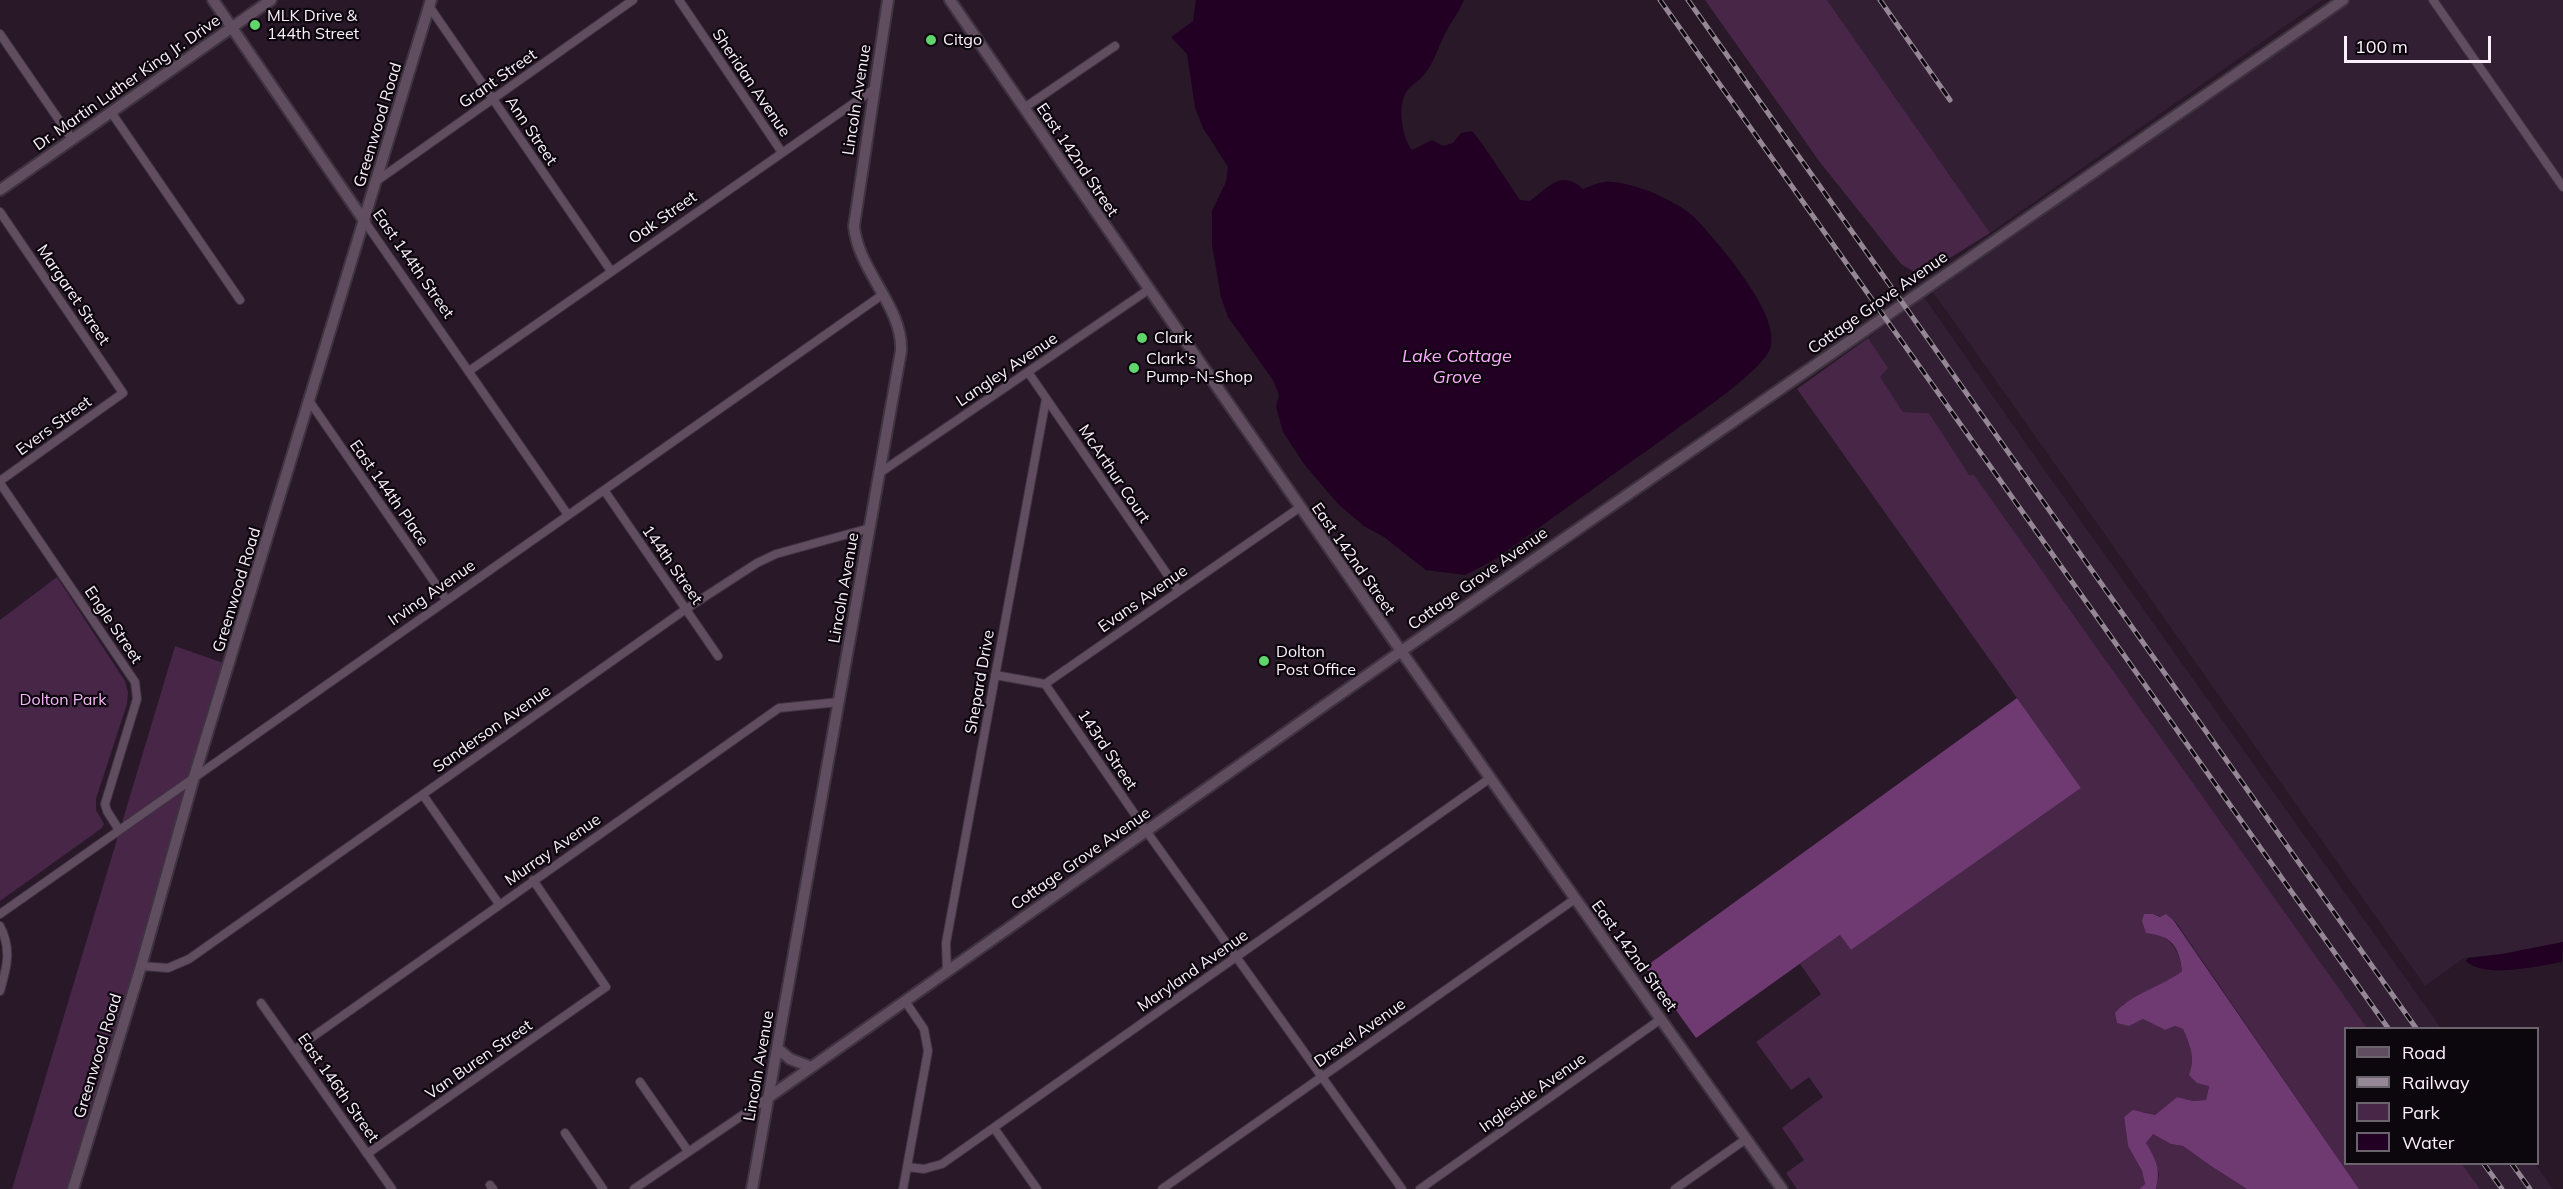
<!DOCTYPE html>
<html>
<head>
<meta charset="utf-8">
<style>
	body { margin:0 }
	#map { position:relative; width:2563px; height:1189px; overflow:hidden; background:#281828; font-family:Mulish,sans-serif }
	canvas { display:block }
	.legend { position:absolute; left:2344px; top:1027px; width:195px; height:138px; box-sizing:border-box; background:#0c060d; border:2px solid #6c646d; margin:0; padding:8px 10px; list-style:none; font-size:18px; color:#fcf0fc }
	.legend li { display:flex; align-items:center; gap:12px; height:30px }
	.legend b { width:30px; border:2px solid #6c646d }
	.scale { position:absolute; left:2344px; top:36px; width:147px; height:27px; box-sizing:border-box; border:3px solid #fcf0fc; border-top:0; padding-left:8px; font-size:18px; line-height:21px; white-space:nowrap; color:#fcf0fc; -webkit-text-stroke:4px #0c060d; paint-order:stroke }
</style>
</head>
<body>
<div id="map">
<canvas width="2563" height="1189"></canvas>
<ul class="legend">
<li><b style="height:8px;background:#604d60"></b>Road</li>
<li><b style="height:8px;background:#958795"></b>Railway</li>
<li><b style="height:16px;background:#472648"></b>Park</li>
<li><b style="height:16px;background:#220024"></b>Water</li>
</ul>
<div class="scale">100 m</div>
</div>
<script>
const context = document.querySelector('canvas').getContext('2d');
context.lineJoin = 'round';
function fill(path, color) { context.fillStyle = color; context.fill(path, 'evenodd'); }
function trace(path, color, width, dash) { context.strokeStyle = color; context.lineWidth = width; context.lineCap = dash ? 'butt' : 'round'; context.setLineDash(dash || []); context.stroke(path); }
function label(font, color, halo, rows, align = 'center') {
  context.font = font + ' Mulish,sans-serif'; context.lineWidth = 4.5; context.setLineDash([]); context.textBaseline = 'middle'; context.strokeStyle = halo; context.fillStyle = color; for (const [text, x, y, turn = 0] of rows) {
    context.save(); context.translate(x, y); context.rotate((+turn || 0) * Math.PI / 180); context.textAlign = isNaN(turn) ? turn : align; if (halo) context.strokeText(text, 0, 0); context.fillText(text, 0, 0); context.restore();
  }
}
const built = new Path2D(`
	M1827,0H2322L1990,233Z
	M2351,0H2563V942L2502,954L2464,958L2425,986L1933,292Z
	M1924,297L2029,448L2441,1028H2367L1974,475L1969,476L1929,413L1903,412L1879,376L1888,368L1868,338Z
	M2462,1164H2535L2553,1189H2480Z`);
const green = new Path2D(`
	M1705,0H1827L1990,233L1921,276L1901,264L1819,161Z
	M1868,338L1888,368L1880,377L1903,412L1929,413L1969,475H1974L2367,1028H2346V1164H2462L2480,1189H2359L2175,921L2153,914L2157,934C2175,942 2179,952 2182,971L2170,980L2122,1005L2129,1026L2143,1019L2165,1030L2175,1026L2183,1029L2192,1049L2193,1065L2209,1085L2206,1100L2193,1101L2177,1097L2155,1115L2144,1112L2124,1117L2128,1146L2142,1171L2145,1184L2139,1189H1797L1786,1173L1804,1160L1782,1128L1823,1097L1809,1077L1791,1090L1756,1042L1821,994L1800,964L1840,935L1851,950L2081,788L1797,389Z
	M57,577L125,681L128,692L127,704L96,799V810L104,824L102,828L0,901V620Z
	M175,646L229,665L71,1189H12Z
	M2153,1133L2171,1144L2183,1146L2211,1166L2247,1189H2156L2159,1174L2146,1143Z`);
const forest = new Path2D(`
	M2017,698L2081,788L1851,950L1840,935L1696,1038L1645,967Z
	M2144,914H2153L2160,917L2166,914L2174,921L2359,1189H2247L2211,1166L2183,1146L2171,1144L2153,1134L2146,1143C2156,1160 2161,1169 2156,1189H2139L2145,1184L2142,1171L2128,1146L2124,1117L2133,1110L2155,1115L2177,1097L2193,1101L2206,1100L2209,1086L2197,1083L2189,1075C2196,1058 2190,1045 2183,1029L2175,1026L2165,1030L2143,1019L2129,1026L2117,1023L2115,1013C2132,993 2162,987 2182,971C2179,946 2172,936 2146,933L2142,921Z`);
const water = new Path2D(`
	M1196,0H1464C1458,14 1450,23 1444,36C1437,50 1433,65 1422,77C1415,84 1407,87 1404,97C1398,111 1403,139 1412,150L1432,140L1443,146L1453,143L1461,133L1472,131L1483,145L1520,200L1530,201C1550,187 1560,169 1583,189C1590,186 1597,183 1605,182C1630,180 1678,201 1696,219C1718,243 1783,316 1770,349C1761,373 1688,420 1666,437C1609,477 1552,518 1496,559L1465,575L1426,570L1384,537L1364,526L1338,504L1304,464L1283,432L1276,407L1279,395L1273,380L1228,317L1221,297L1212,245V211L1226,182L1228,167L1203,128L1195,107L1187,54L1171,37L1193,21Z
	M2563,942L2562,962C2539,966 2484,979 2466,961L2468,958L2502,954Z`);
const minor = new Path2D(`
	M679,0L781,151
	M2433,0L2563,187
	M429,6L611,271
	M0,34L72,139
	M1024,108L1115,46
	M111,112L240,300
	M378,180L633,0
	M0,212L123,393L0,481
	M365,222L568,515
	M469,371L874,89
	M1028,372L1178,590
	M310,402L446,599
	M881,472L1148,290
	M0,483L135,682L137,699L105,804L107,811L119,830
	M604,490L718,656
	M995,675L1045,684L1299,508
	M1045,684L1147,832L1402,1189
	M423,795L499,904
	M0,914L882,295
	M0,926C12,949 7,967 0,991
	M141,966L168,968L189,959L686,609L757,563L776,554L870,528
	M947,971L946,943L1046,399
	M261,1003L392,1189
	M294,1050L779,708L839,702
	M640,1082L688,1151
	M994,1128L1037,1189
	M565,1133L603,1189
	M367,1154L606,987L533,880
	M907,1167L924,1169L942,1164L1489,779
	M490,1185L493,1189
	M634,1189L769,1097
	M903,1189L928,1051L924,1029L905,1001
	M1162,1189L1575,899
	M1420,1189L1661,1019
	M1675,1189L1746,1139`);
const tertiary = new Path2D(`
	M213,0L365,222
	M950,0C1224,399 1500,796 1782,1189
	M0,190L271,0
	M777,1048L790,1059L811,1067
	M769,1097L1400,652L2343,0
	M73,1189L141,966L194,777L431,0
	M752,1189L901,351C903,306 858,271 854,226L888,0`);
const rail = new Path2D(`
	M1660,0L2388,1028
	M1688,0L2416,1028
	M1880,0L1950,100
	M2484,1164L2502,1189
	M2512,1164L2530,1189`);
const markers = [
	[255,25,6,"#5fd56b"],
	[931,40,6,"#5fd56b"],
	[1142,338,6,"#5fd56b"],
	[1134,368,6,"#5fd56b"],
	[1264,661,6,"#5fd56b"]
];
const poiNames = [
	["MLK Drive &",267,16],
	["144th Street",267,34],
	["Citgo",943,40],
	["Clark",1154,338],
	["Clark's",1146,359],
	["Pump-N-Shop",1146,377],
	["Dolton",1276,652],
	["Post Office",1276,670]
];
const streetNames = [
	["Grant Street",498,79,-35],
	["Dr. Martin Luther King Jr. Drive",127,83,-35],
	["Sheridan Avenue",751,83,56],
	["Lincoln Avenue",857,100,-81],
	["Greenwood Road",378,125,-73],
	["Ann Street",531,131,56],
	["East 142nd Street",1077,160,56],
	["Oak Street",663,218,-35],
	["East 144th Street",413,264,55],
	["Margaret Street",73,295,56],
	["Cottage Grove Avenue",1878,303,-35],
	["Langley Avenue",1007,370,-34],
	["Evers Street",54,426,-36],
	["McArthur Court",1114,474,56],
	["East 144th Place",389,493,55],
	["East 142nd Street",1353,559,55],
	["144th Street",672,565,55],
	["Cottage Grove Avenue",1478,579,-35],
	["Lincoln Avenue",844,588,-80],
	["Greenwood Road",237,590,-73],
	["Irving Avenue",432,593,-35],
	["Evans Avenue",1143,599,-35],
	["Engle Street",113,625,56],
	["Shepard Drive",980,682,-80],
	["Sanderson Avenue",492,729,-35],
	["143rd Street",1107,750,56],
	["Murray Avenue",553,850,-35],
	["Cottage Grove Avenue",1081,859,-35],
	["East 142nd Street",1634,956,54],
	["Maryland Avenue",1193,971,-35],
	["Drexel Avenue",1360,1033,-35],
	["Greenwood Road",98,1056,-73],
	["Van Buren Street",479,1060,-35],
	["Lincoln Avenue",759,1066,-80],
	["East 146th Street",338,1088,55],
	["Ingleside Avenue",1533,1093,-35]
];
const parkNames = [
	["Dolton Park",63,700]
];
const waterNames = [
	["Lake Cottage",1457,357],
	["Grove",1457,378]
];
fill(built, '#331f34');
fill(green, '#472648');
fill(forest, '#6f3971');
fill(water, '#220024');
trace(minor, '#3f3340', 10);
trace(tertiary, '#3f3340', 14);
trace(minor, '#604d60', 8);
trace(tertiary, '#604d60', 10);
trace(rail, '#958795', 5);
trace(rail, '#0c060d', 3, [9]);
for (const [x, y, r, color] of markers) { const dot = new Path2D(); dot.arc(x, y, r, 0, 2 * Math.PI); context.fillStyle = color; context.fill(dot); trace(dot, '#0c060d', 2); }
label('16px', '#fcf0fc', '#0c060d', poiNames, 'left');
label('16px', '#fcf0fc', '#0c060d', streetNames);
label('16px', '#f5b6f7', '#0c060d', parkNames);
label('italic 18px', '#fbacfe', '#0c060d', waterNames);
</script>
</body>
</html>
